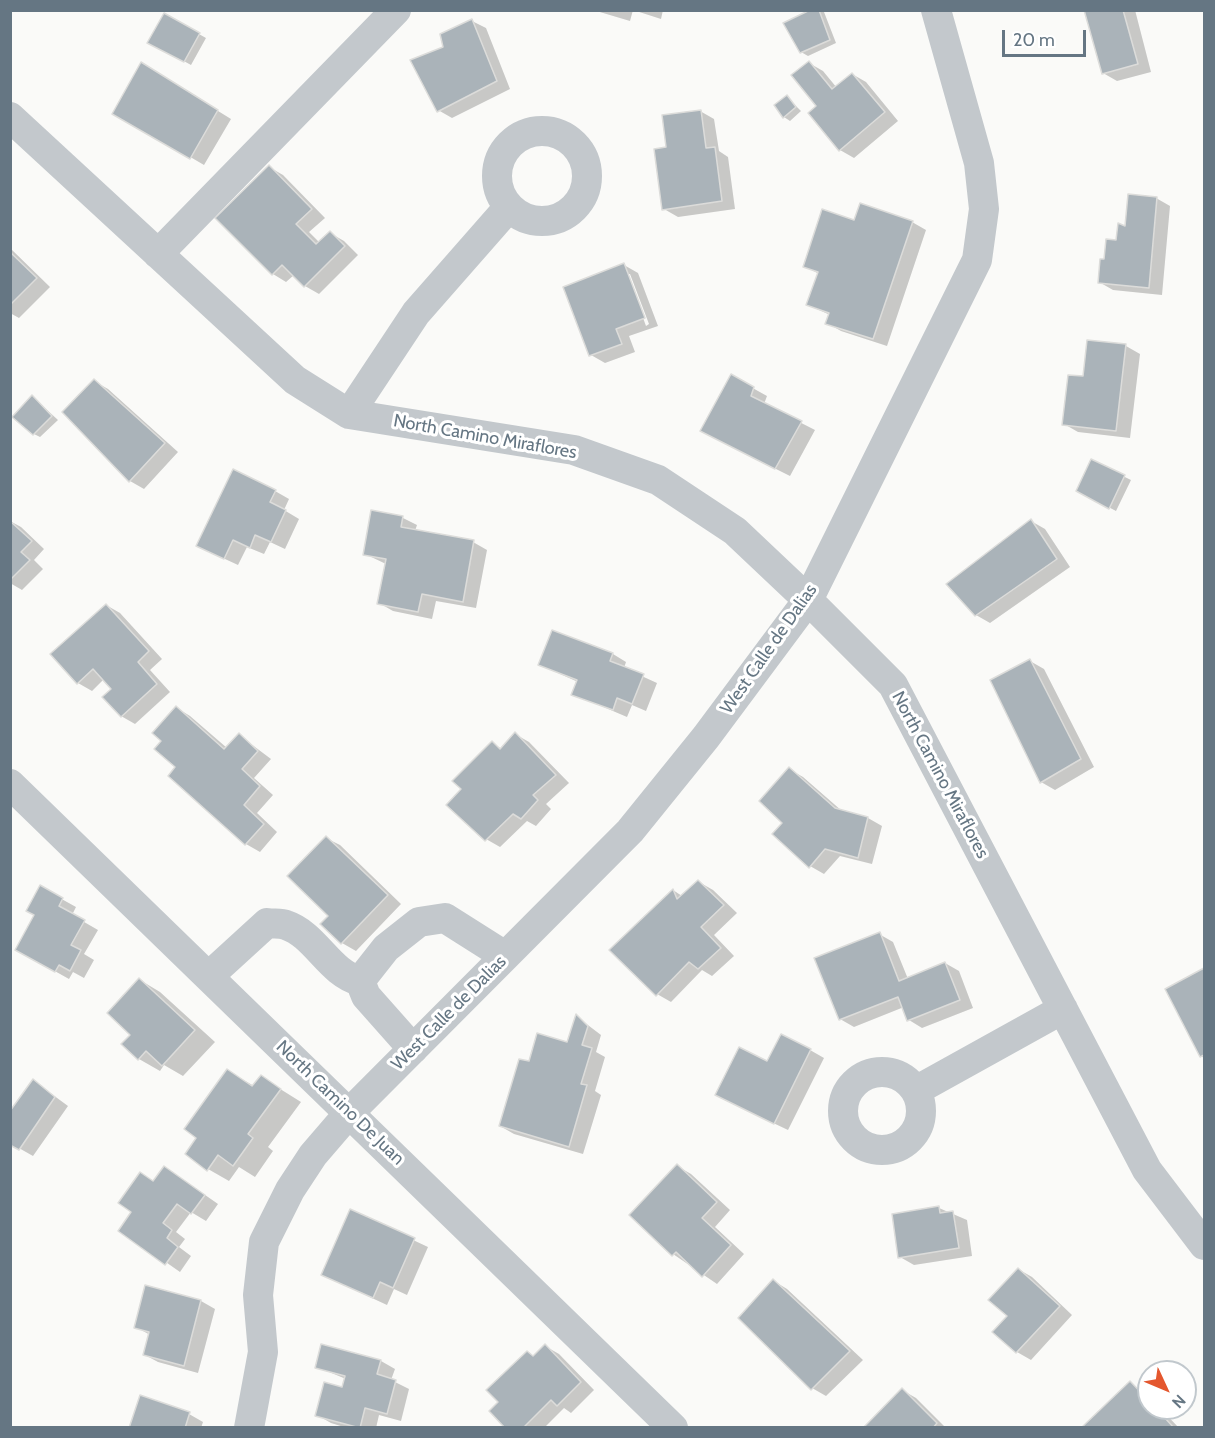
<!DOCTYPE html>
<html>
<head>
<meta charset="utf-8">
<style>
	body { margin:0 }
	#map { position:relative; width:1215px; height:1438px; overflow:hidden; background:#fafaf8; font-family:Cabin,sans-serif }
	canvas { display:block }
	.frame { position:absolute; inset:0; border:12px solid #657683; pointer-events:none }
	.north { position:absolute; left:1137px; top:1360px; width:60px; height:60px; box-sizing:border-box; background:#fff; border:2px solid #c1c8cd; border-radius:50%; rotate:134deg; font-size:16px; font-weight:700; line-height:24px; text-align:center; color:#657683 }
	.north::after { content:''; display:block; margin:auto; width:21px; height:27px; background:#e4572e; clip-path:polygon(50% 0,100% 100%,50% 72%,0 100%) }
	.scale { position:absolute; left:1002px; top:30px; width:84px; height:27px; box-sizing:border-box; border:3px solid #657683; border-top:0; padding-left:8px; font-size:18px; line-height:21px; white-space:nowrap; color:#657683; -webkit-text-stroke:4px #fff; paint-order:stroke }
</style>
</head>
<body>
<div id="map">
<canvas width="1215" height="1438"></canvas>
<div class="frame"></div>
<div class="north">N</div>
<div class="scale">20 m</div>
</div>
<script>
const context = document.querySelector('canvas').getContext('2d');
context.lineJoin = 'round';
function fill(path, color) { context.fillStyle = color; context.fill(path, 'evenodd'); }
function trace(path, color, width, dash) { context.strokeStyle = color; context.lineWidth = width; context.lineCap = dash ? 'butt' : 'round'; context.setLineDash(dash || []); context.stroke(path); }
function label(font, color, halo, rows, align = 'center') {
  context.font = font + ' Cabin,sans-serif'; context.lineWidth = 6; context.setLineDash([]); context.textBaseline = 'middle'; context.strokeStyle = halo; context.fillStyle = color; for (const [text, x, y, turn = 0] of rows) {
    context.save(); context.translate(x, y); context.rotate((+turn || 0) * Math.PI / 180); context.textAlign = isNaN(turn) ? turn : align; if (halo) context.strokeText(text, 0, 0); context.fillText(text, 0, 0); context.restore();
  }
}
const shadow = new Path2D(`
	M593,10H633L630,21Z
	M633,10H663L661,19Z
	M814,10L824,12L836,43L808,56L801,52Z
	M1086,10H1135L1151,72L1117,81L1103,73Z
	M165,15L206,38L191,65L149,42Z
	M472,21L486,28L510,89L452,118L438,110L445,48Z
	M809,63L823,71L837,88L852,74L866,82L898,121L854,158L840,150L818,106Z
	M155,72L231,119L204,165L115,113Z
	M787,97L801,111L790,121L784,117Z
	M700,111L714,119L719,151L728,157L735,209L678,217L664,209L668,148Z
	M269,167L283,175L325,218L309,232L320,243L330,233L344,241L358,255L319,294L305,286L294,275L286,282L273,274Z
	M1156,198L1170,206L1162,295L1113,290L1099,282L1106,261L1126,229Z
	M855,222H912L926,230L887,346L841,331L827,323L830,315L808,305L819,274L804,266Z
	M10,248L50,287L19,318L10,313Z
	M624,265L638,273L658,326L629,336L635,352L605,363L591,355ZM627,274H630L649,324L646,326Z
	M1126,346L1140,354L1130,438L1078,432L1064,424L1084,378Z
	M731,376L767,396L764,404L815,430L790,476L716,439Z
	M94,381L108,389L178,452L144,489L130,481Z
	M33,397L58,420L40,437L34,434Z
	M1092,461L1131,480L1116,511L1078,491Z
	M275,491L289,499L284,510L299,519L285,549L270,542L264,554L247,547L238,565L212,553Z
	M373,512L403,518L417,525L415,531L473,542L487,550L476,608L436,601L432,619L393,611L379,603L386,564L365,554Z
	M10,521L21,527L44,549L34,560L43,569L22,590L10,583Z
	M1031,521L1045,529L1070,567L990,623L976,615Z
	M106,605L120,613L162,659L150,670L170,692L135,724L121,716L114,689L104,679L92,691L78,683Z
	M553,632L613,654L626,662L624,668L657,683L646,711L632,705L627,717L573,694L578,682L540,665Z
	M1030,661L1044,669L1094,767L1055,790L1041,782Z
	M177,708L190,716L227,748L239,735L271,759L254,778L273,795L257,813L277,832L260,852L246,844L170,776L177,767L163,741Z
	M515,734L529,742L569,783L546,804L551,809L536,826L527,821L500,847L486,839L463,789L492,743L502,749Z
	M789,769L803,777L842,811L868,818L882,826L872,864L840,856L824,874L810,866L784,822Z
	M326,838L340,845L401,904L356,951L342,943L330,916Z
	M699,882L713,890L737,913L714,935L734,956L712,976L702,970L671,1002L657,994L673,890L682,896Z
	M40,887L76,907L72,915L98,930L84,954L94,960L84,978L73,972L69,979L17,950L36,915Z
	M879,934L893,942L908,979L945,963L959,971L973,1008L922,1028L909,1020L904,1007L854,1027L840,1019Z
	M1204,970V1058L1201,1056L1167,989Z
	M140,980L160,992L215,1042L183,1076L164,1065L160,1071L139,1059L132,1035Z
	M576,1016L601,1035L596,1052L605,1057L595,1091L601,1095L583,1154L514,1134L500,1126L530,1063L568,1044Z
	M810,1050L824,1058L788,1130L731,1103Z
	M228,1071L254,1086L261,1077L301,1102L268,1147L273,1151L255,1177L239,1167L229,1181L208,1169L198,1138Z
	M34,1081L68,1106L33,1156L10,1143Z
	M677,1166L691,1174L730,1210L715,1227L744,1254L717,1284L673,1254Z
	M178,1176L218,1204L206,1221L191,1212L176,1232L185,1239L179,1247L191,1256L180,1272L120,1230L154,1182Z
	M939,1208L967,1220L972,1256L914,1265L900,1257Z
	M351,1211L428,1247L407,1295L394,1289L387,1305L322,1275Z
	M1018,1269L1032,1277L1072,1315L1031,1360L1017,1352L994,1331L1009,1316Z
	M774,1281L787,1289L863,1360L826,1396L812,1388Z
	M146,1287L201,1301L215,1309L198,1373L158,1362L145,1355L150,1335L136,1327Z
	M322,1346L381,1361L395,1369L391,1380L409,1389L401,1421L379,1415L376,1428H347L331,1423L317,1415L343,1389L346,1379L317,1367Z
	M545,1346L559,1354L594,1390L571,1413L564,1408L544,1428H507L500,1402L527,1353L534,1357Z
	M1130,1383L1149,1396V1408H1160L1179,1428H1084Z
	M902,1390L916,1398L946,1428H865Z
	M189,1414L203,1422L201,1428H130Z`);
const building = new Path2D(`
	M810,10H819L830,40L800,53L783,23Z
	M1084,10H1123L1138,64L1102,74Z
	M164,13L200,33L184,62L147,43Z
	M472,19L497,81L437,112L410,60L443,47L440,34Z
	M809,61L832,89L852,73L885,112L839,151L808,113L816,106L791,75Z
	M141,62L218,110L190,159L112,114Z
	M787,95L796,107L783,118L774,105Z
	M701,110L706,148L715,147L722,201L662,210L654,149L666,147L662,115Z
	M269,165L312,209L296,224L316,244L330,231L345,246L304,287L282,265L272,275L215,218Z
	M1128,194L1157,197L1149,288L1098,283L1100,259H1104L1106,239L1116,240L1118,223L1125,226Z
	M860,203L913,221L873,339L825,324L829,313L806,305L818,272L803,267L822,209L854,220Z
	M10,252L37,278L10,305Z
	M624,263L645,318L616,329L622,344L589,356L563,287Z
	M1087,340L1126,344L1116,431L1062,425L1068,375L1083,376Z
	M731,374L754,387L751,396L802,421L775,469L700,431Z
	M94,379L165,443L129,482L62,412Z
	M32,395L52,416L33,435L12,417Z
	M1091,459L1125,475L1109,509L1076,491Z
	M233,469L276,490L270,502L286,510L271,542L255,535L250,548L233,540L224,559L196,546Z
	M371,510L403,516L401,527L474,540L463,602L422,594L418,612L377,604L386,559L363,555Z
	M1031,519L1057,559L975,616L946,584Z
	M10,521L32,541L21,552L30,560L10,580Z
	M106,604L149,651L138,662L157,684L121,717L102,697L111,689L93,669L77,684L50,654Z
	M552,630L613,653L610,661L644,674L632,704L617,698L613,710L571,695L577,680L538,665Z
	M1030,659L1081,759L1040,783L990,680Z
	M176,706L224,749L239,733L258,751L242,769L260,786L244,805L264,824L245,845L168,776L175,767L154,749L161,741L152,733Z
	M515,732L556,775L533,795L538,800L521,819L513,814L485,841L446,805L461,789L452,781L492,741L500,749Z
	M789,767L835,808L868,817L858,858L825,849L809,868L772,834L782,823L759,801Z
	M326,836L388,895L341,944L320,924L328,916L287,876Z
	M698,880L724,905L701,927L721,948L698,969L689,962L656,996L609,950L673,889L677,899Z
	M40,885L63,898L59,906L85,920L71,945L81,950L70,971L59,965L55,972L15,950L34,915L26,911Z
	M880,932L899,981L945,962L960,1000L907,1021L898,997L839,1020L814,958Z
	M1204,968V1055L1200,1057L1165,989Z
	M139,978L195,1030L162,1066L146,1051L138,1060L121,1044L130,1035L107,1013Z
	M576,1014L588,1026L582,1045L592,1048L581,1084L587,1085L569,1147L499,1126L519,1059L529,1061L537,1033L567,1042Z
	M781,1034L811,1049L774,1124L715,1095L739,1047L767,1061Z
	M227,1069L252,1086L261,1075L281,1089L248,1134L253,1138L233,1166L218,1155L207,1171L185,1154L196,1138L184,1129Z
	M33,1079L55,1097L19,1150L10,1145V1111Z
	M677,1164L717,1202L702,1218L731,1245L702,1277L676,1252L672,1256L629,1215Z
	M164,1166L205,1195L191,1214L177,1204L163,1223L172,1230L167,1238L178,1247L165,1265L118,1231L131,1212L118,1203L140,1172L153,1181Z
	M939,1206L940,1213L953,1211L959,1248L898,1258L892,1214Z
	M350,1209L415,1238L393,1288L380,1282L373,1298L321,1275Z
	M1018,1268L1060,1306L1016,1353L992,1332L1007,1316L988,1300Z
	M773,1279L850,1351L811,1390L738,1318Z
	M145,1285L201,1300L184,1366L143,1355L149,1332L134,1328Z
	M321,1344L381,1360L377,1374L396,1380L387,1414L365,1408L360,1428L315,1416L324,1382L342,1387L345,1376L315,1368Z
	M545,1344L581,1382L557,1406L551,1400L523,1428H505L489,1411L498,1402L486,1390L527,1351L533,1356Z
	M1130,1381L1149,1401V1408H1156L1174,1428H1081Z
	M902,1388L937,1423L933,1428H863Z
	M140,1395L190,1412L185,1428H129Z`);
const minor = new Path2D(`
	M10,117L295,380L349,414L574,450L658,480L735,531L808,600L893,685L1147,1170L1204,1245
	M497 176a45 45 0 1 1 90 0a45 45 0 1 1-90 0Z
	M158,254L396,10
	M349,414L416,313L509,207
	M10,784L673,1428
	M209,976L267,923C273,924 281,923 286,925C316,935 329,973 360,981
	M413,1049L366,996L360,981L386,948L419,922L445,918L505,956
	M843 1111a39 39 0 1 1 78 0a39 39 0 1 1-78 0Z
	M917,1090L1063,1009
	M249,1428L263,1352L258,1295L264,1242L290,1190L313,1155L350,1112L630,831L706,737L808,600L977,260L984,209L979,163L936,10`);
const streetNames = [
	["North Camino Miraflores",485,437,10],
	["West Calle de Dalias",769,649,-55],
	["North Camino Miraflores",940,775,62],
	["West Calle de Dalias",449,1013,-45],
	["North Camino De Juan",340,1103,44]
];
fill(shadow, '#0003');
fill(building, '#aab3b9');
trace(building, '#dcdcda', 1.5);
trace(minor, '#c3c8cc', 30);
label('18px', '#657683', '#fff', streetNames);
</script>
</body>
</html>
